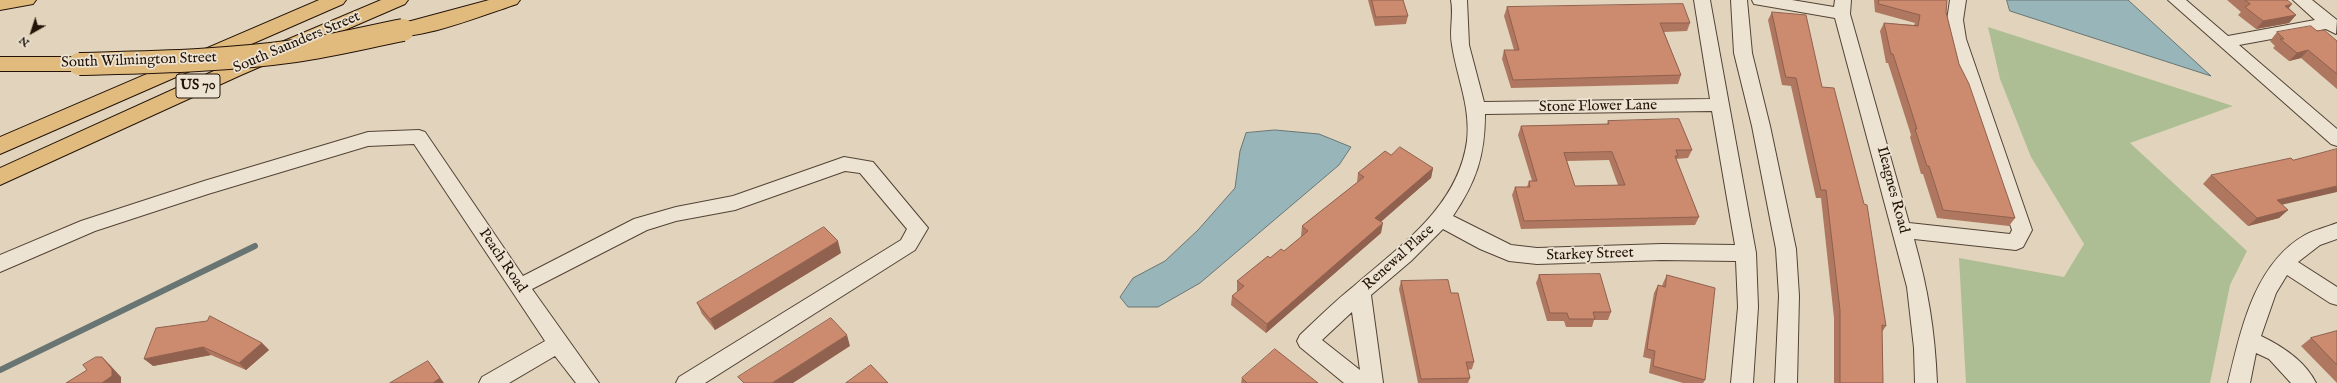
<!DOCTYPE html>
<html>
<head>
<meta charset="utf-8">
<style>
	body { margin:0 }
	#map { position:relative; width:2337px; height:383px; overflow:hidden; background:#e2d4bc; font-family:"IM FELL English",serif }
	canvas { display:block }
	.north { position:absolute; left:12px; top:12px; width:40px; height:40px; -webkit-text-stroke:3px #ece3d3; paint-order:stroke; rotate:219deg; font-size:11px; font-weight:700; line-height:16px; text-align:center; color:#231308 }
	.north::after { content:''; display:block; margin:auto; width:14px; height:18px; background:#231308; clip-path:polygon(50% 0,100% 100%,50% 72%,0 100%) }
</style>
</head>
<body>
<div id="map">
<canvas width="2337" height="383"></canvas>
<div class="north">N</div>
</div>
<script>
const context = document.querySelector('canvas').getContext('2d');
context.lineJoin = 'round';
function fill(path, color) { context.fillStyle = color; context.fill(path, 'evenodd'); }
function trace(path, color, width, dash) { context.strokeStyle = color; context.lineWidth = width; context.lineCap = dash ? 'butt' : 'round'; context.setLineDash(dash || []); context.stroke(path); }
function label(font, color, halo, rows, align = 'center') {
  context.font = font + ' "IM FELL English",serif'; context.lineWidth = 3.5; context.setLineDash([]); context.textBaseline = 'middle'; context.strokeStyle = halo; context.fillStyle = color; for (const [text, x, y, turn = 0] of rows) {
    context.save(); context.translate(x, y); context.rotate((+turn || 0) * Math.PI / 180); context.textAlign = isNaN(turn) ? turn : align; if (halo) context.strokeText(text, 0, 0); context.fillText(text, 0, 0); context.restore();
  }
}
const green = new Path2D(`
	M1988,27L2233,106L2130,143L2247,251L2230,285L2210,383H1966L1959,258L2064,277L2084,244L2031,157L2000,79Z`);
const water = new Path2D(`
	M2007,0H2128L2211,76L2010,11Z
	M1275,130L1319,134L1351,147L1339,165L1200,283L1158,307H1128L1120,297L1133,278L1165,261L1198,230L1235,188L1240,151L1246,133Z`);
const stream = new Path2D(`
	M0,370L255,246`);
const minor = new Path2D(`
	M1451,0H1467L1469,45L1484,102L1710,99L1694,0H1710L1756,253L1758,307L1753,383H1731L1738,307L1736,261L1662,260L1537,264L1509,261L1480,249L1443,229L1411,261L1371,295L1383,383H1344L1300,347L1297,341L1300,335C1318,318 1335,301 1354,286C1400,246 1458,207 1467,141C1471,107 1457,78 1452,45C1449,30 1454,15 1451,0ZM1712,111L1735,245L1662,244L1537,248L1511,245L1453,216C1476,182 1485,156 1485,114ZM1352,312L1360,370L1322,340Z
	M1731,0H1747L1752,53L1770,126L1796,249L1799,296L1797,383H1775L1779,296L1776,249L1752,126L1734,53Z
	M1752,0H1792L1834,7L1835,0H1851L1850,14L1909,223L2010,234L2012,230L1948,39L1947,20L1950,0H1966L1963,20L1966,39L2032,230L2023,247L2016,250L1914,239C1928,289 1935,331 1937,383H1915L1914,348L1907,287L1835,18L1760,5L1754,4Z
	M2168,0H2186L2228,36L2315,20L2293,0H2312L2337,20L2336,34L2326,29L2239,45L2337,129V146L2331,144Z
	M419,130L425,132L523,276L634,219L676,207L733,196L844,157L873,162L928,228L915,250L705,383H676L679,377L901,240L907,229L860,173L845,171L735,210L676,221L647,230L532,289L599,383H576L555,356L509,383H479L482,377L545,341L414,144L368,146L208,194L95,231L0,272V255L81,221L204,181L368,132Z
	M2337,223V239L2320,245L2298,262L2337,287V305L2330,303L2287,275L2276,293L2261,336C2282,346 2305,361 2316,383H2291L2269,359L2256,353L2250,383H2228C2241,330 2254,264 2305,235C2314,230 2327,227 2337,223Z`);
const major = new Path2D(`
	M0,0H36L33,4L0,10Z
	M489,0H520L517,4C492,12 418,41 396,35L393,30L396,25Z
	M0,57H79L86,59L89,64L86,69L79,71H0Z`);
const highway = new Path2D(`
	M319,0H346L343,4L0,154V137Z
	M381,0H408L405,4L241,75L0,185V168L227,65Z`);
const majorBridge = new Path2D(`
	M79,64C151,62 224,61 295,51C331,46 367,37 403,30`);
const wall = new Path2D(`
	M1368,0H1403L1408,16L1406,24L1375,26Z
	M1874,0H1947L1946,12L1959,64L2015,218L2009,226L1937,218L1923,174H1921L1910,137L1911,135L1888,63H1886L1880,31L1884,23L1914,25L1915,23L1875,12Z
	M2227,0H2287L2289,8L2296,15L2289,23L2256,29L2238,15L2241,12Z
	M1507,7L1690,23L1687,31L1664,32L1681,75L1678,84L1511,88L1502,59L1504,50H1514L1504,16Z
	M1772,12L1822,87L1886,326L1882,332L1883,383H1834V318L1821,198H1816L1791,86L1782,85L1768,20Z
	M2317,31L2337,41V89L2301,58L2289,61L2273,48L2275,46L2270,41L2277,32Z
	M1608,121L1692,150L1688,158L1676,159L1699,217L1695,225L1521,229L1512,195L1515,187H1527L1529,181H1532L1518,135L1521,126L1607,124ZM1609,160L1618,185L1575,186L1567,161Z
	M1391,155L1433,168L1431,178L1380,222L1381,233L1266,333L1231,305L1232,296L1238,291H1237V281L1270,258L1284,251L1302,237L1301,236L1302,226L1357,183L1358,173Z
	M2211,175L2282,205L2288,210L2279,218L2248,226L2203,184Z
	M841,253L715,330L702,314L697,303Z
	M1539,275L1611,312L1608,320H1594L1592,327H1566L1564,321H1547L1536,283Z
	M1667,275L1705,380L1703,383H1683L1649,373L1651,359L1643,357L1654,293L1658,285L1662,286L1663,283Z
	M1401,281L1451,293L1474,362L1472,369L1468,370L1470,378L1468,383H1418L1399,289Z
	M156,328L262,343L269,350L246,370L211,355L153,366Z
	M2337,331V383L2301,346L2311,338Z
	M1242,378L1318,383H1241Z`);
const shadedWall = new Path2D(`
	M2292,4L2285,13V6Z
	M2296,15L2289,23L2256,29L2263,21Z
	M2308,50L2301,58L2289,61L2297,53Z
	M1433,168L1431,178L1374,228L1375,218Z
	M2337,186V192L2268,208L2277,200Z
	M2288,210L2279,218L2248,226L2257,218Z
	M1383,223L1381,233L1266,333L1267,324Z
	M838,241L841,253L715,330L710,319Z
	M847,335L850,346L793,383H772Z
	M262,343L269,350L246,370L239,363Z
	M203,347L211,355L153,366L144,359Z
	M102,357L110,365L121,377V383H102Z
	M428,361L434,369L444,383H433Z`);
const building = new Path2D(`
	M1372,0H1403L1408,16L1376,17Z
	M1879,0H1947L1946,12L1959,64L1969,84L2015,218L1943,210L1929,166H1927L1915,129H1917L1893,54H1891L1884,23L1918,26L1920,15L1879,4Z
	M2245,0H2287L2292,4L2285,6L2296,15L2263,21L2245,7L2250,4Z
	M1683,4L1690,23H1660L1681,75L1513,80L1504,50H1519L1507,7Z
	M1772,12L1806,15L1822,87L1834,88L1864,204L1867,205L1886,326L1882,325L1883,383H1840V310L1826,190H1821L1796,78L1786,77Z
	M2311,26L2317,31L2324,30L2337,41V74L2308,50L2297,53L2280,39H2284L2277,32Z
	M1679,119L1692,150H1676L1678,156H1675L1699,217L1524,221L1515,187H1530L1529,181H1537L1521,126L1609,124L1608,121ZM1612,152L1625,185L1575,186L1564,153Z
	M1400,147L1433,168L1375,218L1383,223L1267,324L1232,296L1244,286L1237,281L1268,256L1270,258L1281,249L1284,251L1308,231L1302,226L1364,177L1358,173L1385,151L1391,155Z
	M2337,149V186L2277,200L2288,210L2257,218L2211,175L2291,158L2293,160Z
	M824,227L838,241L710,319L697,303Z
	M1600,274L1611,312H1593L1595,319H1569L1567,313H1550L1539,275Z
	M1667,275L1715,288L1705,380L1653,366L1655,351L1647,349L1649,334L1658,285L1665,287Z
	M1448,280L1451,293H1458L1474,362H1466L1470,378L1421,379L1401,281Z
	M210,316L262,343L239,363L203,347L144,359L156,328L207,321Z
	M831,318L847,335L772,383H744L738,377Z
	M2337,331V365L2311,338Z
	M1275,349L1318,383H1247L1242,378Z
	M96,357H102L112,369V376L102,383H66L87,370L83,365Z
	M428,361L440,378L433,383H390Z
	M871,365L888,383H846Z`);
const shields = [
	[198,86,44]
];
const shieldNames = [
	["US 70",198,86]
];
const streetNames = [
	["South Saunders Street",297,43,-23],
	["South Wilmington Street",139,61,-2],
	["Stone Flower Lane",1598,107,-1],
	["Ileagnes Road",1892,190,75],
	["Starkey Street",1590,255,-2],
	["Renewal Place",1399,258,-42],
	["Peach Road",502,261,56]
];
fill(green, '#aebe94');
fill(water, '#98b6ba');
trace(water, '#697573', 1);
trace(stream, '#697573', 6);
trace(minor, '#534335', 2);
trace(major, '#231308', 2);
trace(highway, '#231308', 2);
fill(minor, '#ece3d3');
fill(major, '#e1ba7e');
fill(highway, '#e1ba7e');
trace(majorBridge, '#231308', 24, []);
trace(majorBridge, '#e1ba7e', 22);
fill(wall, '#af775f');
fill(shadedWall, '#8f614e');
fill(building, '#cc8a6f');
trace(building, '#8f614e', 1);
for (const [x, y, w] of shields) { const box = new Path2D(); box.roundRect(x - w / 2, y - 12, w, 24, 3); context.fillStyle = '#ece3d3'; context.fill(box); trace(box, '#231308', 1); }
label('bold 14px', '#231308', null, shieldNames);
label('15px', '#231308', '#ece3d3', streetNames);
</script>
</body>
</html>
